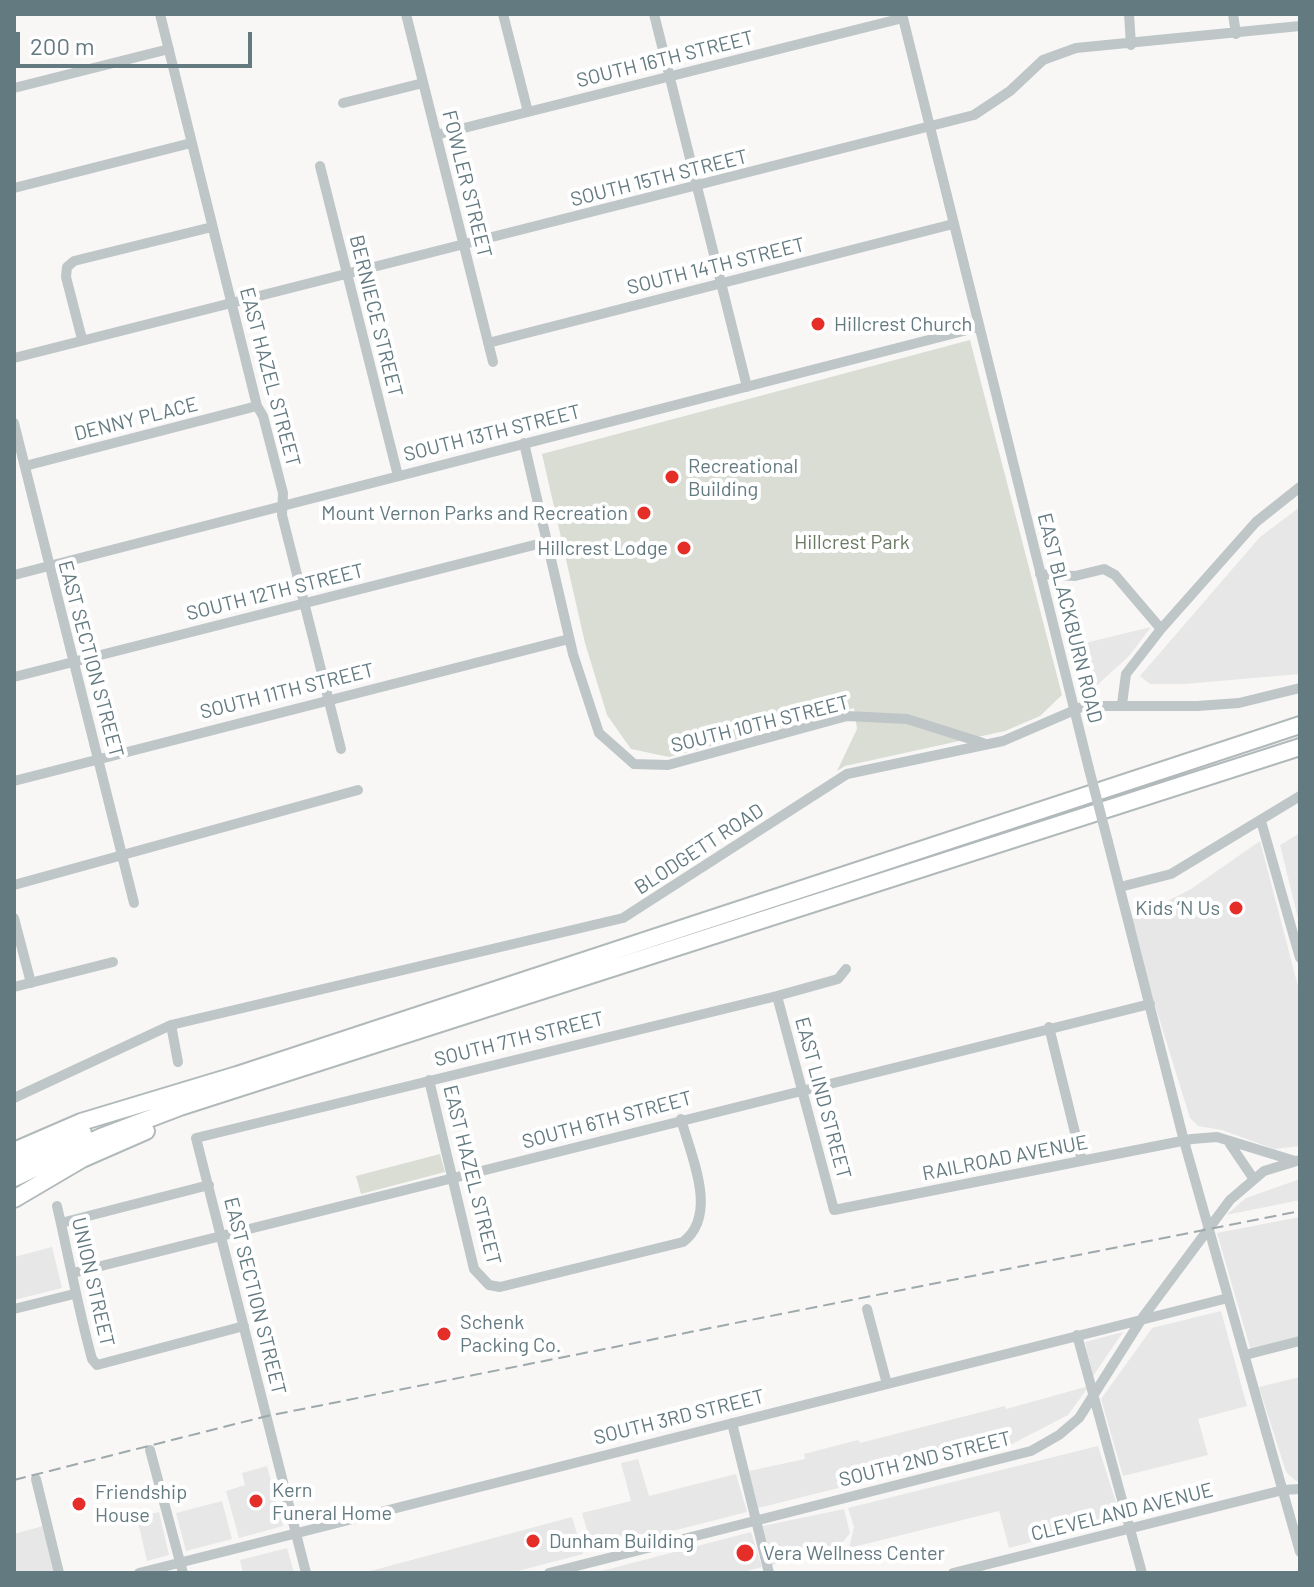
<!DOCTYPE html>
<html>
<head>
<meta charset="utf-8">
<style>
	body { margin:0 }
	#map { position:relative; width:1314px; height:1587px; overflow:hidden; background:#f8f7f5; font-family:Barlow,sans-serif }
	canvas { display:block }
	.frame { position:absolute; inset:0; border:16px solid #637a80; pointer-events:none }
	.scale { position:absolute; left:16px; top:32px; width:236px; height:36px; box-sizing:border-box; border:4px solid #637a80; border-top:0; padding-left:10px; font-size:24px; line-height:28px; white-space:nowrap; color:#637a80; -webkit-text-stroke:6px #fff; paint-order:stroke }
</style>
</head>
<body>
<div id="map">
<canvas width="1314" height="1587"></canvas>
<div class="frame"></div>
<div class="scale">200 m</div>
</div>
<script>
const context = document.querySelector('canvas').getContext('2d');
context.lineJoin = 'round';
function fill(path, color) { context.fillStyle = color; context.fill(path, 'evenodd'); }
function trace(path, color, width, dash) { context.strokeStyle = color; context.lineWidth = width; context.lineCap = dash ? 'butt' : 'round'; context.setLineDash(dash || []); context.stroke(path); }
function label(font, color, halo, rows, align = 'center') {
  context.font = font + ' Barlow,sans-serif'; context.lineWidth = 8; context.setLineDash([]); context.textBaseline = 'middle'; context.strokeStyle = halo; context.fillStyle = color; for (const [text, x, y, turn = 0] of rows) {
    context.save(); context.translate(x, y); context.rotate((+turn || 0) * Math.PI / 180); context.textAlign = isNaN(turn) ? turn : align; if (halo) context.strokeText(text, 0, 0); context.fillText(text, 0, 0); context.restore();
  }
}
const built = new Path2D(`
	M1300,507V674L1184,684H1150L1140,676L1260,537Z
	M1151,627L1129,656L1085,696L1073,646Z
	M1300,833V926L1280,845Z
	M1260,841L1300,994V1146L1274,1149L1222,1130L1198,1126L1190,1118L1129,921L1191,889Z
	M1300,1179V1200L1226,1215L1246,1198Z
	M1300,1217V1338L1251,1351L1217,1233Z
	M52,1247L62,1288L14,1300V1257Z
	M1221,1311L1247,1406L1198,1419L1208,1455L1123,1476L1101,1399L1152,1328Z
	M1123,1332L1093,1376L1085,1342Z
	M1300,1377V1481H1296L1286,1472L1259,1387Z
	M1089,1386L1068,1415L1008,1446L758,1508L749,1471L805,1459L804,1454L858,1440L860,1443L1005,1406L1006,1409Z
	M1098,1446L1121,1518L1009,1548L999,1511L849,1548L854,1527L848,1508Z
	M638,1459L649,1496L736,1474L747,1512L593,1551L582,1513L631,1501L621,1463Z
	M267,1466L283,1526L239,1538L226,1491L245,1485L242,1473Z
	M222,1501L232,1539L186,1551L176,1513Z
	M844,1509L850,1533L839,1547L772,1565L763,1526Z
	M159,1512L169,1555L147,1561L137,1517Z
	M572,1517L583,1554L510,1573H363Z
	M43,1526L55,1573H14V1534Z
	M751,1532L762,1567L740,1573H594Z
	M287,1548L294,1573H243L240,1560Z`);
const green = new Path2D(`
	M970,340L1062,695L1040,716L1005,731L845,766L837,771L857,729L854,708L669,757L631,749L607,715L585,643L542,454Z
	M440,1154L445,1172L361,1194L356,1176Z`);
const minor = new Path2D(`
	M160,14L257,406L263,416L283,493L282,515L341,749
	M406,14L493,362
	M503,14L528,112
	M654,14L747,387
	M902,14L1089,769
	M1129,14L1131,45
	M1233,14L1236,34
	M14,88L169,49
	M343,103L423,83
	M436,135L903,18
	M320,166L398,476
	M14,188L191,143
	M82,339L66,277L67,267L74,261L212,227
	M488,343L953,224
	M14,358L974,115L1010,91L1043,60L1076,48L1300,26
	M14,423L134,903
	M524,443L573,654L599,733L634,764L668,765L847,716L907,719L983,743
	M25,466L257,406
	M1040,574L1075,576L1104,569L1115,575L1161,629
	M14,575L979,327
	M14,677L546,542
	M1122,704L1126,674L1161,629L1256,522L1300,487
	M14,781L569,639
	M1261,821L1300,958
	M1108,842L1184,1141L1300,1552
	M14,885L358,790
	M1120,887L1171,874L1300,796
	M14,918L31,983
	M14,987L113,962
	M777,996L834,1210L1192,1139L1217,1137L1295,1161
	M171,1025L178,1062
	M1049,1027L1082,1161
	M429,1080L474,1269L489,1285L500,1287L683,1242C719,1215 691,1156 681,1119
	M14,1098L171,1025L623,918L847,774L1003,741L1084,706H1197L1239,703L1300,688
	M1230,1144L1253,1178
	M57,1206C69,1258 78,1308 92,1359L97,1365L244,1326
	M61,1223L209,1185
	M73,1273L1150,1004
	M14,1309L74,1294
	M867,1309L887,1384
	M1077,1335L1142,1573
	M1245,1355L1300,1341
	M732,1423L769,1573
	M150,1450L183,1573
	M36,1479L59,1573
	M139,1573L1228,1298
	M306,1573L196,1138L777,996L838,979L846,969
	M549,1573L1031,1451L1059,1435L1079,1418L1143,1317L1230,1200L1264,1171L1300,1160
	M953,1573L1283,1490L1300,1489`);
const highway = new Path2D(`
	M14,1151L81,1122L237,1075L1300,725
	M18,1165L83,1133
	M14,1178L101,1137L180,1107L1300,747
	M14,1199L82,1159L146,1131`);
const rail = new Path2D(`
	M14,1480L267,1416L1300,1211`);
const minorBridge = new Path2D(`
	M1089,769L1108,842`);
const markers = [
	[818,324,8,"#e52e28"],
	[672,477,8,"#e52e28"],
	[644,513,8,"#e52e28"],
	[684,548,8,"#e52e28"],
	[1236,908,8,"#e52e28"],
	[444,1334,8,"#e52e28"],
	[256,1501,8,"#e52e28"],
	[79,1504,8,"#e52e28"],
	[533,1541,8,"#e52e28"],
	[745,1553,10,"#e52e28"]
];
const streetNames = [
	["SOUTH 16TH STREET",665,59,-14],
	["SOUTH 15TH STREET",659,178,-14],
	["FOWLER STREET",467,184,76],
	["SOUTH 14TH STREET",716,266,-14],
	["BERNIECE STREET",376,316,76],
	["EAST HAZEL STREET",270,377,75],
	["DENNY PLACE",136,419,-14],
	["SOUTH 13TH STREET",492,433,-14],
	["SOUTH 12TH STREET",275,592,-14],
	["EAST BLACKBURN ROAD",1070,618,76],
	["EAST SECTION STREET",91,659,75],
	["SOUTH 11TH STREET",287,691,-14],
	["SOUTH 10TH STREET",760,724,-14],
	["BLODGETT ROAD",699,849,-33],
	["SOUTH 7TH STREET",519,1039,-14],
	["EAST LIND STREET",823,1098,75],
	["SOUTH 6TH STREET",607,1120,-15],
	["RAILROAD AVENUE",1005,1158,-11],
	["EAST HAZEL STREET",472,1175,76],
	["UNION STREET",93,1282,77],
	["EAST SECTION STREET",255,1296,76],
	["SOUTH 3RD STREET",679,1417,-14],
	["SOUTH 2ND STREET",925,1459,-14],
	["CLEVELAND AVENUE",1122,1512,-14]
];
const poiNames = [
	["Hillcrest Church",834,324],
	["Recreational",688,466],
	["Building",688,489],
	["Mount Vernon Parks and Recreation",628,513,"right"],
	["Hillcrest Lodge",668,548,"right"],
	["Kids ‘N Us",1220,908,"right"],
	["Schenk",460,1322],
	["Packing Co.",460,1345],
	["Kern",272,1490],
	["Funeral Home",272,1513],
	["Friendship",95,1492],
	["House",95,1515],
	["Dunham Building",549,1541],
	["Vera Wellness Center",763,1553]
];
const parkNames = [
	["Hillcrest Park",852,542]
];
fill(built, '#e6e7e6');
fill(green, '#d9ddd4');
trace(highway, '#b2b9bb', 20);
trace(minor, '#bfc6c8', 10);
trace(highway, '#fff', 16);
trace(rail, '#9ea9ac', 2, [12, 6]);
trace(minorBridge, '#bfc6c8', 10);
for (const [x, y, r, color] of markers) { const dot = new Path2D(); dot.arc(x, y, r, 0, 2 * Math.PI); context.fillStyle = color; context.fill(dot); trace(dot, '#fff', 3); }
label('20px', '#637a80', '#fff', streetNames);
label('20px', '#637a80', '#fff', poiNames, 'left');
label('20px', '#6a7962', '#fff', parkNames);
</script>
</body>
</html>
